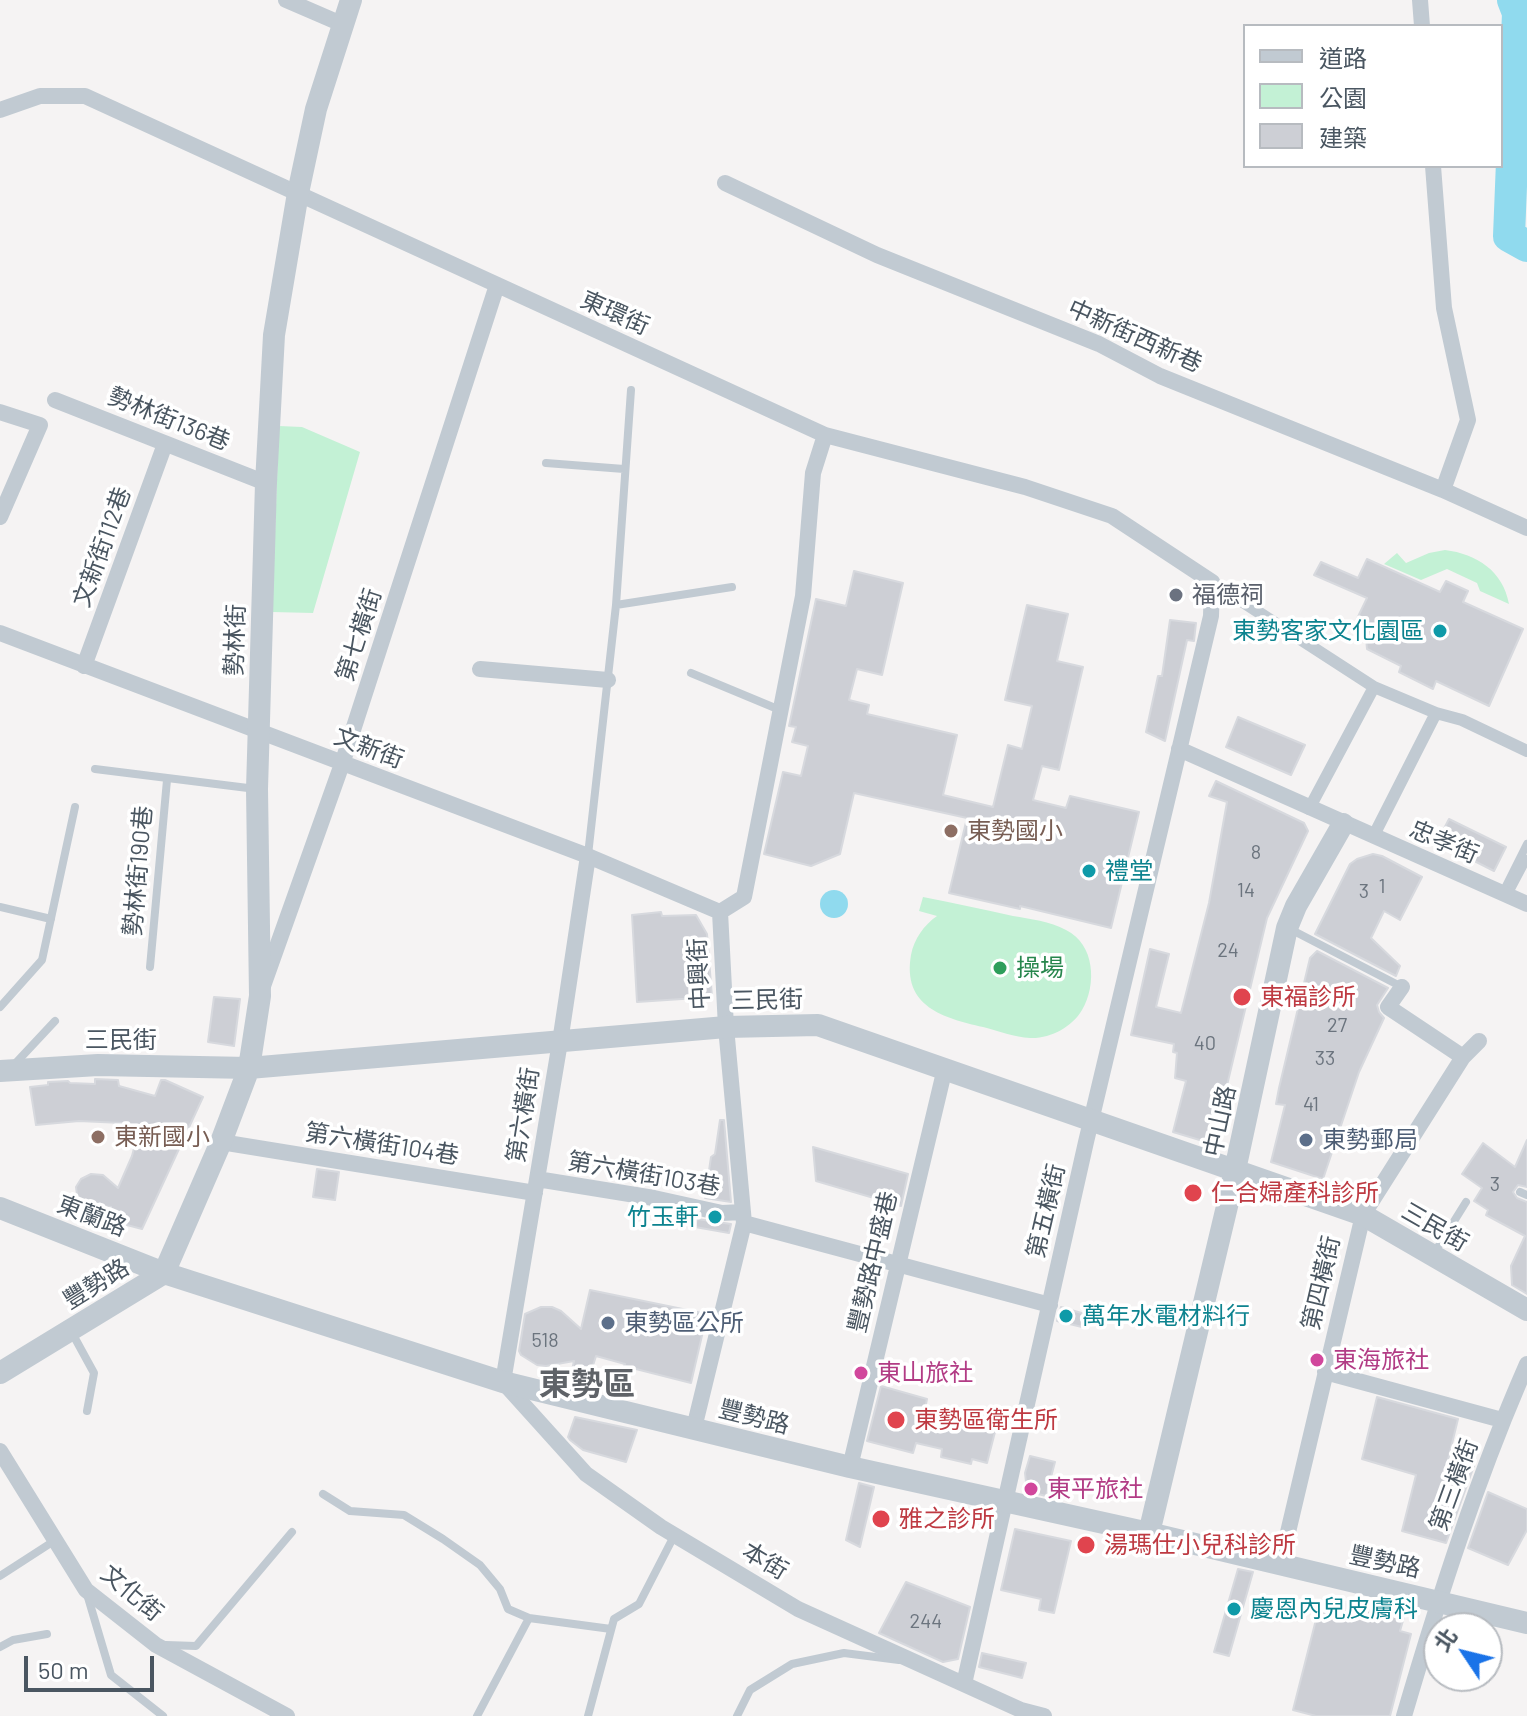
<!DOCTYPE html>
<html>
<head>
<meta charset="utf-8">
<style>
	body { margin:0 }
	#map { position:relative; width:1527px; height:1716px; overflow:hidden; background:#f5f3f3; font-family:Barlow,"Noto Sans TC",sans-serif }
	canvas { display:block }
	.legend { position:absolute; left:1243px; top:24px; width:260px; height:144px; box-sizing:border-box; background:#fff; border:2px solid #b7bbc0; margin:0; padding:10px 14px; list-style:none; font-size:24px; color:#4a5661 }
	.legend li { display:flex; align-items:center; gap:16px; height:40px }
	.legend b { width:40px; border:2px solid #b7bbc0 }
	.north { position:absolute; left:1423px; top:1612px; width:80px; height:80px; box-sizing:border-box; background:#fff; border:2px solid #b7bbc0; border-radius:50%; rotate:305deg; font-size:22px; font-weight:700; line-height:32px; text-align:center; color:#4a5661 }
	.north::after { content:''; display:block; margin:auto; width:28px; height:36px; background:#1a73e8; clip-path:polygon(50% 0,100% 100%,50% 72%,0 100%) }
	.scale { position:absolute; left:24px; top:1656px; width:130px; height:36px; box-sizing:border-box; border:4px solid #4a5661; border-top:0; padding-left:10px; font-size:24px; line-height:28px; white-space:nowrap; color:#4a5661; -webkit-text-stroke:6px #fff; paint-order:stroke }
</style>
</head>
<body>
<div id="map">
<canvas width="1527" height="1716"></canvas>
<ul class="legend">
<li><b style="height:10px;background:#c1cad2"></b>道路</li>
<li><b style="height:22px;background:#c3f1d5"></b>公園</li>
<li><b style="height:22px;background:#cdcfd5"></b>建築</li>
</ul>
<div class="north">北</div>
<div class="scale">50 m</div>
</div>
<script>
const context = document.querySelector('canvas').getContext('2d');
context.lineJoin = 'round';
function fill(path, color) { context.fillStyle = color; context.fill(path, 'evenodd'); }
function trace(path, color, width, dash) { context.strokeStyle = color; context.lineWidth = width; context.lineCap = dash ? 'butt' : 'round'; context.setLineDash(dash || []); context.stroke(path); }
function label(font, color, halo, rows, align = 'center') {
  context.font = font + ' Barlow,"Noto Sans TC",sans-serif'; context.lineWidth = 7; context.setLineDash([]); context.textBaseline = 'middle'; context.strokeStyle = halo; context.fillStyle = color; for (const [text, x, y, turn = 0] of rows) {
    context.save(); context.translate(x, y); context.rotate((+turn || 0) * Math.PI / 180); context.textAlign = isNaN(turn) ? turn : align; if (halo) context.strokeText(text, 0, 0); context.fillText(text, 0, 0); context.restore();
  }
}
const green = new Path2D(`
	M279,426L302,427L360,452L313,613L272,612Z
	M1445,550C1477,554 1503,571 1509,604L1480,591L1477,583L1447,569L1421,580L1384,564L1397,553L1406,563L1429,553Z
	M923,897C953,903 983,909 1013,916C1030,919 1050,921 1066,930C1095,944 1097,985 1082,1010C1072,1027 1050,1039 1030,1038C1015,1037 998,1031 983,1027C944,1018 902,1007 911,955C914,939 924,925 937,916L919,911Z`);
const water = new Path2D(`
	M820 904a14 14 0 1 1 28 0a14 14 0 1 1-28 0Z`);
const river = new Path2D(`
	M1513,0L1518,13L1509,236L1527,246`);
const building = new Path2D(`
	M1367,559L1440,592L1446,581L1468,591L1463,602L1523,629L1489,706L1436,681L1433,689L1399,672L1401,666L1367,649L1366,638L1357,633L1358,629L1353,627L1367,598L1314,575L1321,562L1358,578Z
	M854,571L903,583L882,675L857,669L849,700L869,705L867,714L957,735L943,795L993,807L1008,745L1022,749L1032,706L1005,700L1027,605L1068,614L1057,661L1083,667L1059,770L1042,766L1033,800L1066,808L1070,796L1139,812L1111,928L1020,906V909L949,893L967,818L854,793L840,854L811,866L764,854L783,772L801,776L808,746L792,742L796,727L789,726L816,599L846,606Z
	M1170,620L1196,623L1194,641L1187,640L1165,741L1146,732L1158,676H1162Z
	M1238,717L1305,745L1291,775L1226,747Z
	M1216,781L1304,823L1308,831L1267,918L1213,1144L1173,1132L1186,1081L1175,1078L1177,1053L1173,1052L1174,1044L1131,1035L1150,949L1169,954L1156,1007L1181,1013L1209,903L1227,802L1209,796Z
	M1449,819L1506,847L1494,871L1437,842Z
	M1373,854L1382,856L1422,877L1400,920L1384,911L1371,938L1400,966L1396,976L1315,934L1350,864L1357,859Z
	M661,912L662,916L696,915L707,934L712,997L637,1002L632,915Z
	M1317,951L1388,988L1377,1005L1379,1012L1384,1018L1359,1072L1323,1179L1271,1162L1285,1105L1276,1104L1279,1088L1310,958Z
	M214,997L240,999L234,1046L208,1042Z
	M95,1079L118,1080L119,1086L155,1096L161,1080H165L203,1097L142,1229L108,1220L111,1207L83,1204L77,1195L76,1187L81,1179L91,1174L103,1175L118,1188L132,1156L139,1129L122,1123L79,1121L36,1125L30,1087L48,1085V1082L68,1081L70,1083L95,1084Z
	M720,1120H724L731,1202L705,1198L711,1157L715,1154Z
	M1527,1140V1187L1518,1185L1513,1192L1517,1198L1527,1202V1294L1512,1285L1511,1266L1525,1236L1486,1215L1488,1210L1474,1201L1482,1188L1462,1174L1483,1143L1515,1167Z
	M813,1147L908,1174L901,1206L816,1181Z
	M317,1169L339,1172L335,1200L313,1197Z
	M697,1219L731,1224L729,1233L695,1227Z
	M590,1290L707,1314L691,1383L624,1366L625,1364L596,1356L590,1375L572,1370L574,1361L546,1366L537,1365L521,1355L519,1351L525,1314L541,1307H552L561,1311L581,1329Z
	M1061,1307L1085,1314L1082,1327L1057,1321Z
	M881,1386L927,1399L925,1409L983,1422L981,1429L995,1432L987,1463L972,1459L971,1464L941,1457L942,1449L916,1443L913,1453L867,1441Z
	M1377,1397L1458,1419L1448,1460L1474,1466L1446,1543L1402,1531L1416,1475L1362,1459Z
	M575,1417L637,1430L626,1462L583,1450L570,1440L568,1437Z
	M1030,1456L1055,1462L1046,1496L1034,1493L1026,1482L1025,1473Z
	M859,1483L874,1487L860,1547L846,1540Z
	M1488,1492L1527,1509V1530L1508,1565L1468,1548Z
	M1015,1529L1071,1541L1054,1613L1039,1610L1041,1599L1001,1590Z
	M1238,1569L1253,1572L1229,1656L1214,1652Z
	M906,1582L970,1607L958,1659L943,1662L879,1633Z
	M1335,1599L1404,1617L1400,1631L1411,1634L1390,1716H1316L1293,1710L1321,1600L1334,1603Z
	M982,1653L1026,1663L1022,1678L979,1667Z`);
const service = new Path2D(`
	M546,463L624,469
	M616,605L732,587
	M691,673L780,710
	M95,769L256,789
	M588,855L616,605L631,390
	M1503,892L1527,844
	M1508,895L1527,859
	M0,907L51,919
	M1288,928L1402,987
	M150,967L167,780
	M0,1007L42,960L75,807
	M12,1067L55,1021
	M1520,1192L1527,1195
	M1433,1255L1466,1202
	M71,1331L94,1373L87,1411
	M323,1494L350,1511L404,1515L443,1539L480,1565L500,1589L508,1609L529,1618L611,1629
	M0,1576L54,1541
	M87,1594L111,1675L163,1716
	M166,1645L196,1646L292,1532
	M0,1647L13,1640L47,1634
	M477,1716L529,1618
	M588,1716L614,1619L639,1604L674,1536
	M737,1716L750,1690L792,1664L844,1653L899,1660`);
const pedestrian = new Path2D(`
	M1212,582L1374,687L1436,713L1462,720L1527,751
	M1309,809L1374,687
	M1373,837L1436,713`);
const minor = new Path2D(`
	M286,0L344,25
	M1420,0L1422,26
	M0,110L40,96H85L825,435L1025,487L1112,516L1212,582L1211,616L1086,1142L964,1684
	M1433,166L1444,308L1468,420L1443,490
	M725,183L877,255L1099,344L1160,376L1443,490L1527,528
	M55,400L266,483
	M0,412L40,425L0,517
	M0,633L588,856L720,912
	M84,666L165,444
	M480,669L608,680
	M1179,749L1527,904
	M588,856L560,1042L503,1382L586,1474L661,1527L798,1609L1021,1710L1044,1716
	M263,986L342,764L497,285
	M1402,987L1388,1007L1463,1057
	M221,1142L535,1193
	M537,1179L654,1198L722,1213L743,1212
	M744,1223L1050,1305
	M1325,1372L1502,1420
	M694,1428L744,1223L726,1027L720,912L744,897L803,596L813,473L825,435
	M0,1451L86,1590L156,1645L287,1716
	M850,1467L945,1068
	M1280,1566L1363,1215L1463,1057L1479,1041
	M1404,1716C1439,1597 1477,1478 1527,1364`);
const tertiary = new Path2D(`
	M0,1071L98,1065L249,1068L726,1027L818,1025L1363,1215L1527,1310
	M0,1208L164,1273L503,1382L850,1467L1149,1533L1527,1623
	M164,1273L221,1142L249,1068L260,996L257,789L266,483L274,335L298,193L316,109L351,0
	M0,1373L164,1273
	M1149,1533L1229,1198L1287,928L1296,906L1343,824`);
const markers = [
	[1176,595,8,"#6b7280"],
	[1440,631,8,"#0f9aa8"],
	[951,831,8,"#8d6e63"],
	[1089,871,8,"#0f9aa8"],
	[1000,968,8,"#2e9e5b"],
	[1242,997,10,"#e0444e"],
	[98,1137,8,"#8d6e63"],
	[1306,1140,8,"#5c6f8a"],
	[1193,1193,10,"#e0444e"],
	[715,1217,8,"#0f9aa8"],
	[1066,1316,8,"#0f9aa8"],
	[608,1323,8,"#5c6f8a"],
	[1317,1360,8,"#d1479c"],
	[861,1373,8,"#d1479c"],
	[896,1420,10,"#e0444e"],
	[1031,1489,8,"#d1479c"],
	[881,1519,10,"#e0444e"],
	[1086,1545,10,"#e0444e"],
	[1234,1609,8,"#0f9aa8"]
];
const numberNames = [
	["8",1256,852],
	["1",1382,886],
	["14",1246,890],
	["3",1364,891],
	["24",1228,950],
	["27",1337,1025],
	["40",1205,1043],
	["33",1325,1058],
	["41",1311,1104],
	["3",1495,1184],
	["518",545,1340],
	["244",926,1621]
];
const streetNames = [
	["東環街",615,313,24],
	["中新街西新巷",1135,336,24],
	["勢林街136巷",169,419,22],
	["文新街112巷",102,547,-70],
	["第七橫街",359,635,-72],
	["勢林街",235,640,-88],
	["文新街",369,748,21],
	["忠孝街",1444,842,23],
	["勢林街190巷",138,871,-85],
	["中興街",699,974,-93],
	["三民街",767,1000,-1],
	["三民街",121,1040],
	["第六橫街",523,1115,-81],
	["中山路",1220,1121,-78],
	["第六橫街104巷",382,1144,9],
	["第六橫街103巷",644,1174,10],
	["第五橫街",1046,1211,-77],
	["東蘭路",92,1216,21],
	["三民街",1435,1227,30],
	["豐勢路中盛巷",873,1262,-77],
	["第四橫街",1321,1283,-77],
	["豐勢路",96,1284,-32],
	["豐勢路",754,1417,14],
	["第三橫街",1454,1485,-70],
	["本街",765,1561,31],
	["豐勢路",1385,1562,12],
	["文化街",132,1593,40]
];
const worshipNames = [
	["福德祠",1192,595]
];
const cultureNames = [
	["東勢客家文化園區",1424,631,"right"],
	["禮堂",1105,871],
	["竹玉軒",699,1217,"right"],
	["萬年水電材料行",1082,1316],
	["慶恩內兒皮膚科",1250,1609]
];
const educationNames = [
	["東勢國小",967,831],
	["東新國小",114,1137]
];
const leisureNames = [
	["操場",1016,968]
];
const healthNames = [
	["東福診所",1260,997],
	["仁合婦產科診所",1211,1193],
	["東勢區衛生所",914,1420],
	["雅之診所",899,1519],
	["湯瑪仕小兒科診所",1104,1545]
];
const serviceNames = [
	["東勢郵局",1322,1140],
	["東勢區公所",624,1323]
];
const hotelNames = [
	["東海旅社",1333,1360],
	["東山旅社",877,1373],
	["東平旅社",1047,1489]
];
const districtNames = [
	["東勢區",587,1384]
];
fill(green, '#c3f1d5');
fill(water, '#90daee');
trace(river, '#90daee', 32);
fill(building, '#cdcfd5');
trace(building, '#d7d9de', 2);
trace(service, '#c1cad2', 8);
trace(pedestrian, '#c1cad2', 12);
trace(minor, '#c1cad2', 16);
trace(tertiary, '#c1cad2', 22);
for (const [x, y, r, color] of markers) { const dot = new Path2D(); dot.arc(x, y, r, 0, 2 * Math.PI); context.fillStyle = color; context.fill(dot); trace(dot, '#fff', 3); }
label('20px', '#6b747e', null, numberNames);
label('24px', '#4a5661', '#fff', streetNames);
label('24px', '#5b616d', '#fff', worshipNames, 'left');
label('24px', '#0d838f', '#fff', cultureNames, 'left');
label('24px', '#785e54', '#fff', educationNames, 'left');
label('24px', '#27864d', '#fff', leisureNames, 'left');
label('24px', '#be3a42', '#fff', healthNames, 'left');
label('24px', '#4e5e75', '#fff', serviceNames, 'left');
label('24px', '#b23c85', '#fff', hotelNames, 'left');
label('bold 32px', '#5f6368', '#fff', districtNames);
</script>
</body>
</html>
